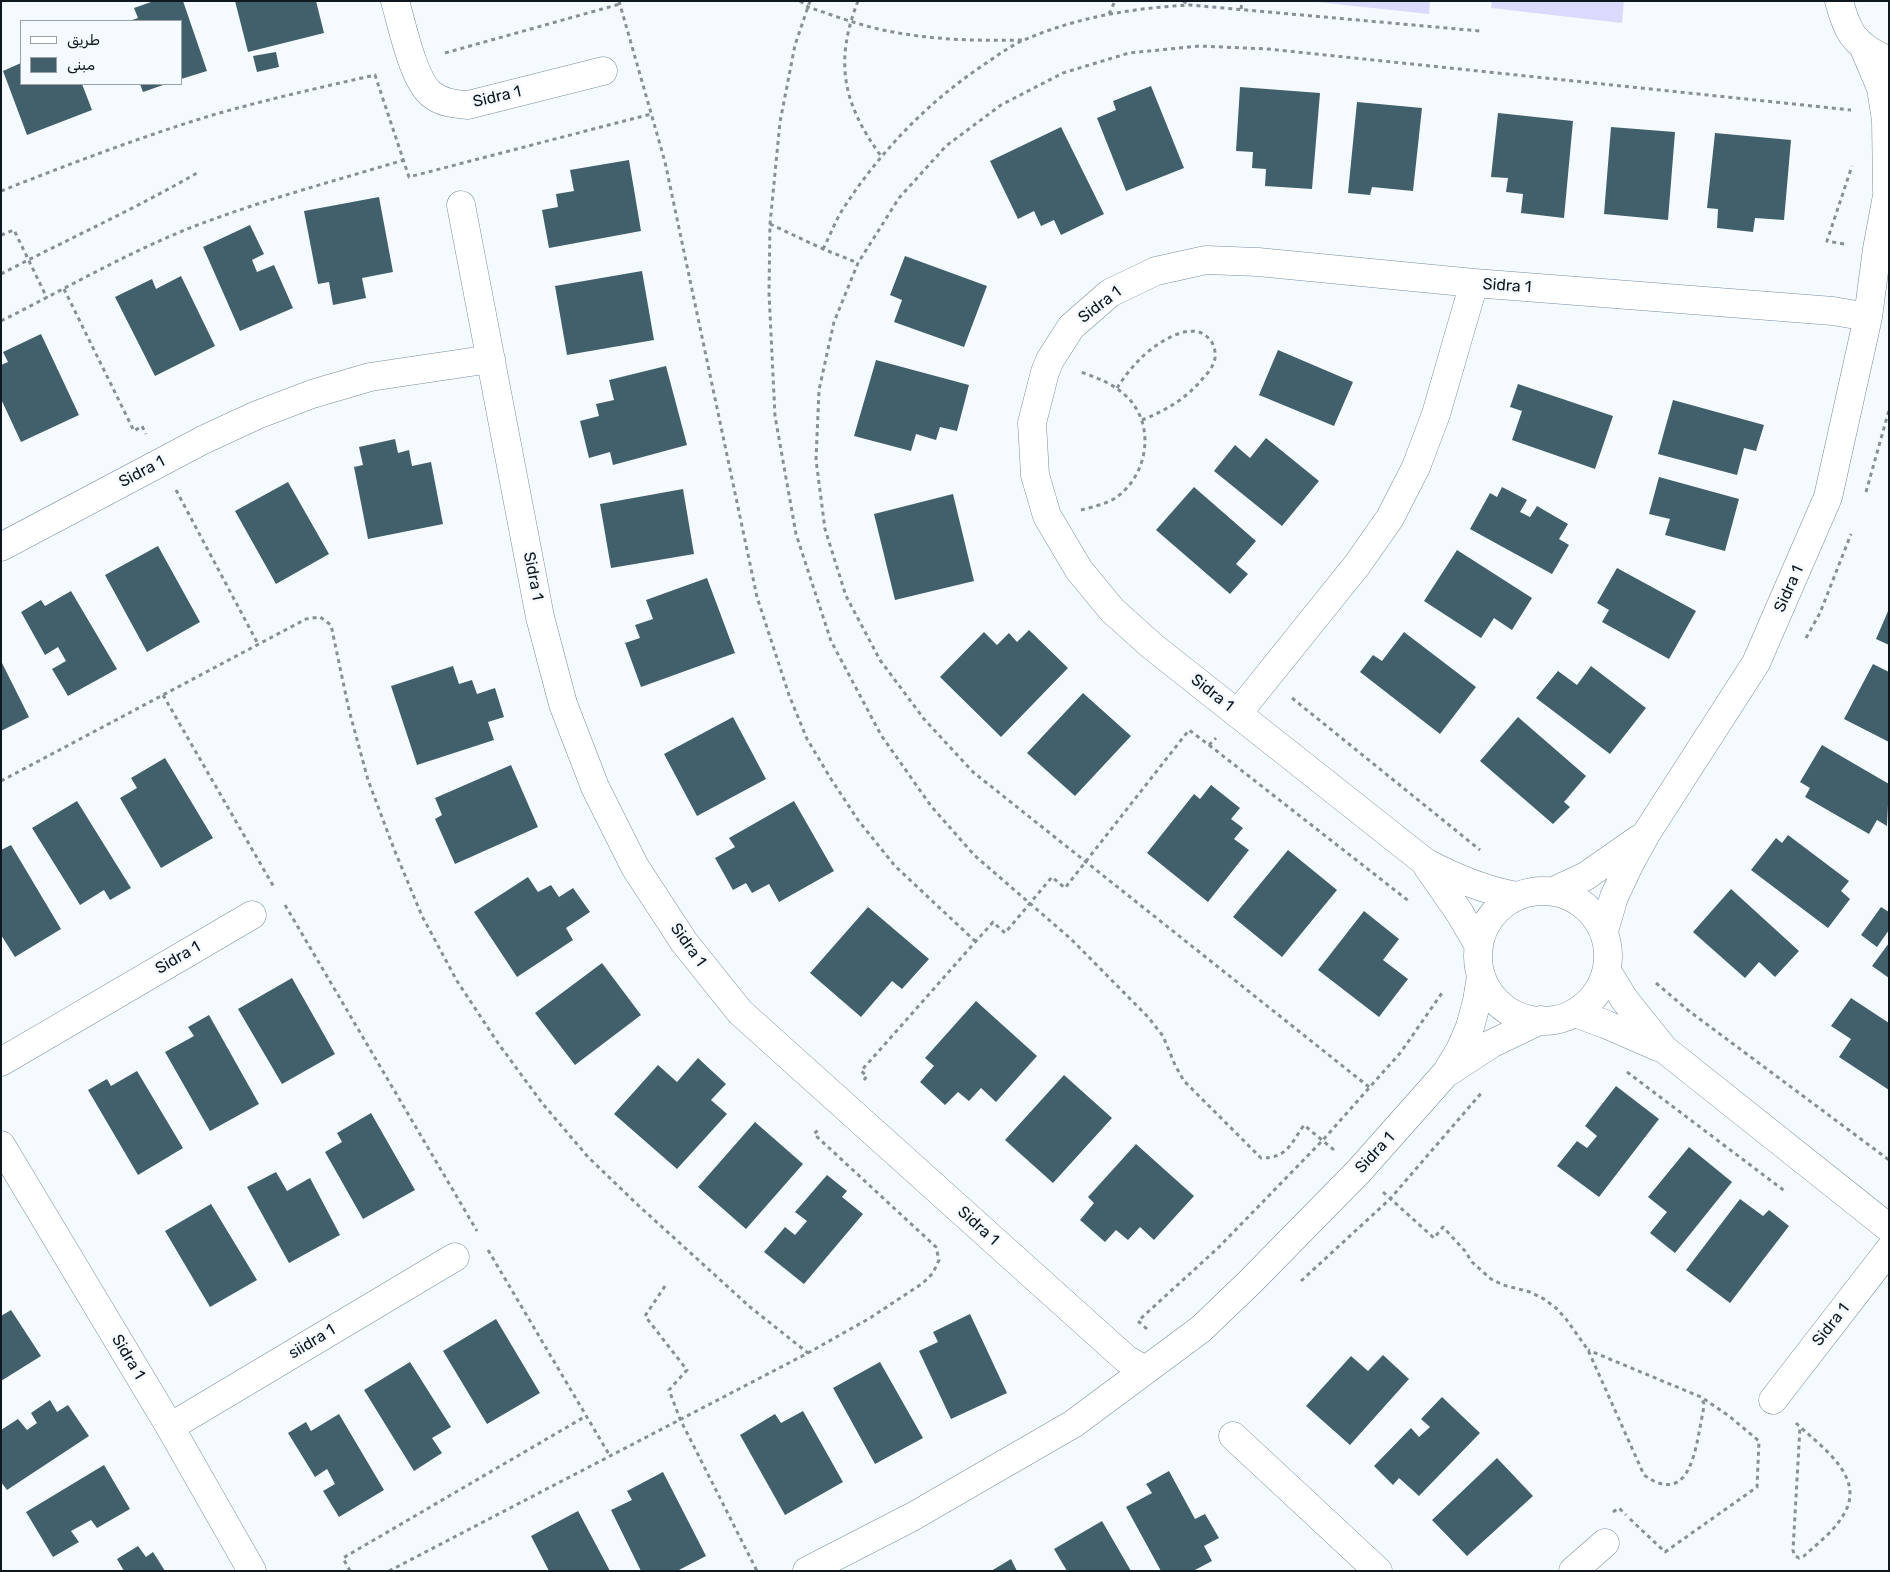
<!DOCTYPE html>
<html>
<head>
<meta charset="utf-8">
<style>
	body { margin:0 }
	#map { position:relative; width:1890px; height:1572px; overflow:hidden; background:#f5faff; font-family:Rubik,"Noto Naskh Arabic",sans-serif }
	canvas { display:block }
	.frame { position:absolute; inset:0; border:2px solid #0f1820; pointer-events:none }
	.legend { position:absolute; left:20px; top:20px; width:162px; height:65px; box-sizing:border-box; background:#f5faff; border:1px solid #99a0a6; margin:0; padding:6px 9px; list-style:none; font-size:15px; color:#0f1820 }
	.legend li { display:flex; align-items:center; gap:10px; height:25px }
	.legend b { width:25px; border:1px solid #99a0a6 }
</style>
</head>
<body>
<div id="map">
<canvas width="1890" height="1572"></canvas>
<div class="frame"></div>
<ul class="legend">
<li><b style="height:6px;background:#fff"></b>طريق</li>
<li><b style="height:14px;background:#42606c"></b>مبنى</li>
</ul>
</div>
<script>
const context = document.querySelector('canvas').getContext('2d');
context.lineJoin = 'round';
function fill(path, color) { context.fillStyle = color; context.fill(path, 'evenodd'); }
function trace(path, color, width, dash) { context.strokeStyle = color; context.lineWidth = width; context.lineCap = dash ? 'butt' : 'round'; context.setLineDash(dash || []); context.stroke(path); }
function label(font, color, halo, rows, align = 'center') {
  context.font = font + ' Rubik,sans-serif'; context.lineWidth = 5; context.setLineDash([]); context.textBaseline = 'middle'; context.strokeStyle = halo; context.fillStyle = color; for (const [text, x, y, turn = 0] of rows) {
    context.save(); context.translate(x, y); context.rotate((+turn || 0) * Math.PI / 180); context.textAlign = isNaN(turn) ? turn : align; if (halo) context.strokeText(text, 0, 0); context.fillText(text, 0, 0); context.restore();
  }
}
const green = new Path2D(`
	M1307,1H1430L1429,14Z
	M1492,1H1624L1622,23L1491,8Z`);
const building = new Path2D(`
	M154,1H183L207,71L181,79V21H129L138,18L134,8Z
	M235,1H316L324,33L248,52Z
	M276,52L279,67L257,72L253,56Z
	M21,63V84H82L92,110L27,135L3,71Z
	M140,84H166L143,92Z
	M1151,86L1184,168L1126,191L1097,118L1116,110L1113,101Z
	M1240,87L1320,93L1312,189L1265,186L1266,169L1252,168L1253,152L1236,151Z
	M1357,102L1422,108L1413,191L1372,187L1370,195L1348,193Z
	M1498,113L1573,121L1564,218L1521,213L1523,194L1506,192L1508,178L1491,177Z
	M1061,127L1104,214L1061,235L1054,220L1041,226L1034,211L1018,219L990,161Z
	M1611,127L1675,132L1668,220L1604,214Z
	M1715,133L1791,140L1784,220L1755,218L1753,232L1717,228L1718,209L1707,208Z
	M629,160L641,231L549,248L542,210L558,207L556,194L574,191L570,170Z
	M379,197L393,272L362,278L366,298L333,305L329,282L318,284L304,211Z
	M250,225L264,254L252,260L257,272L274,265L293,308L240,331L203,247Z
	M905,256L987,286L964,347L894,322L902,300L890,295Z
	M642,271L654,340L567,355L555,286Z
	M181,276L215,346L155,376L115,297L152,279L156,289Z
	M41,334L79,415L21,442L1,399V365L8,362L3,352Z
	M1278,350L1353,382L1334,426L1259,395Z
	M876,360L969,385L957,431L940,427L936,440L916,434L911,451L854,436Z
	M666,366L687,445L613,465L610,452L589,458L580,421L599,416L596,404L614,400L609,380Z
	M1518,384L1613,416L1595,469L1512,440L1522,411L1510,407Z
	M1673,400L1764,425L1756,451L1744,448L1737,475L1658,454Z
	M1266,438L1319,481L1282,526L1214,471L1235,445L1250,458Z
	M395,439L398,453L409,450L412,466L431,462L443,524L368,539L354,467L363,465L359,447Z
	M1659,477L1739,499L1725,551L1665,535L1670,519L1649,514Z
	M288,482L329,554L276,584L235,511Z
	M1194,487L1256,541L1236,564L1248,574L1230,594L1156,530Z
	M1502,487L1527,500L1520,512L1530,517L1537,506L1568,524L1559,539L1569,545L1552,574L1470,529L1490,493L1497,497Z
	M683,489L694,554L611,568L600,504Z
	M953,494L974,581L895,600L874,514Z
	M158,546L200,622L147,652L105,575Z
	M1457,550L1532,598L1512,630L1494,618L1481,638L1424,601Z
	M1617,568L1696,611L1669,659L1602,622L1609,610L1597,603Z
	M707,578L735,653L641,687L625,643L640,638L635,625L653,619L646,600Z
	M71,591L117,669L68,696L52,669L66,661L58,647L45,655L21,612L41,600L45,606Z
	M1889,609V645L1876,639Z
	M1029,630L1068,668L1001,737L940,677L984,632L997,645L1009,633L1017,642Z
	M1404,632L1476,687L1440,734L1360,672L1373,655L1382,661Z
	M1,661L29,717L1,731Z
	M1873,664L1889,672V742L1844,719Z
	M453,666L459,684L472,680L477,694L495,688L504,717L488,722L494,740L417,765L391,686Z
	M1591,666L1646,708L1610,754L1536,698L1558,671L1577,685Z
	M1083,693L1131,736L1075,796L1027,753Z
	M733,717L766,779L697,816L664,754Z
	M1518,717L1586,776L1564,802L1570,807L1553,824L1480,761Z
	M1822,745L1889,784L1887,826L1877,820L1869,834L1805,797L1810,788L1800,782Z
	M165,758L213,838L161,868L120,798L137,788L131,778Z
	M511,765L538,827L455,864L435,819L442,815L435,798Z
	M1211,785L1240,808L1231,819L1243,828L1234,839L1249,850L1208,902L1147,853L1194,794L1200,799Z
	M77,801L131,888L110,900L104,890L80,905L32,828Z
	M794,801L834,871L779,902L769,884L752,893L746,883L733,890L715,858L735,847L729,838Z
	M1788,835L1849,881L1841,891L1850,899L1828,928L1751,870L1776,838L1782,843Z
	M11,845L61,929L15,957L1,935V850Z
	M1288,850L1337,890L1282,957L1233,917Z
	M528,877L538,892L551,885L559,897L573,888L590,912L566,928L573,940L517,977L474,912Z
	M1731,889L1799,951L1775,977L1759,962L1745,978L1693,932Z
	M868,907L929,959L902,989L892,981L861,1017L810,973Z
	M1881,907L1889,912V930L1877,947L1861,935Z
	M1364,911L1399,939L1383,960L1408,979L1379,1017L1318,970Z
	M1889,943V978L1872,966Z
	M602,963L641,1015L575,1065L535,1013Z
	M292,978L335,1054L282,1084L238,1009Z
	M1851,998L1889,1023V1090L1839,1057L1851,1039L1831,1026Z
	M976,1001L1037,1056L996,1102L981,1088L969,1101L958,1092L945,1105L920,1082L934,1066L925,1058Z
	M209,1015L259,1104L210,1131L165,1052L194,1036L188,1027Z
	M698,1058L726,1084L711,1100L727,1114L677,1169L614,1114L658,1065L677,1082Z
	M137,1071L183,1148L138,1175L88,1090L107,1079L111,1086Z
	M1064,1075L1112,1118L1053,1183L1005,1140Z
	M1616,1086L1659,1119L1599,1197L1557,1166L1577,1141L1587,1148L1597,1136L1585,1126Z
	M371,1113L415,1190L363,1219L325,1152L342,1142L337,1133Z
	M755,1122L803,1164L746,1229L698,1187Z
	M1136,1144L1194,1196L1154,1240L1140,1227L1128,1240L1116,1230L1105,1242L1080,1220L1094,1203L1088,1197Z
	M1689,1147L1732,1182L1675,1253L1650,1233L1667,1212L1648,1197Z
	M276,1172L287,1191L310,1178L340,1235L289,1263L247,1187Z
	M827,1175L847,1191L842,1197L863,1214L804,1284L764,1252L785,1227L795,1235L807,1221L795,1212Z
	M1740,1199L1763,1216L1769,1210L1789,1226L1730,1303L1686,1270Z
	M211,1204L257,1280L210,1307L165,1231Z
	M11,1310L41,1356L1,1381V1316Z
	M970,1314L1007,1393L951,1419L919,1351L938,1342L933,1332Z
	M496,1319L540,1393L487,1424L443,1351Z
	M1383,1355L1409,1379L1350,1445L1306,1406L1351,1356L1368,1371Z
	M410,1362L451,1427L432,1438L442,1453L414,1471L364,1390Z
	M880,1362L923,1438L875,1464L833,1388Z
	M1442,1397L1480,1433L1419,1496L1399,1478L1393,1485L1374,1466L1411,1428L1419,1437L1430,1427L1421,1419Z
	M50,1400L57,1412L68,1405L89,1436L7,1490L1,1482V1430L18,1419L27,1430L37,1423L31,1413Z
	M803,1411L843,1482L785,1515L740,1435L775,1414L781,1423Z
	M339,1414L384,1490L339,1517L323,1491L335,1484L327,1469L315,1477L288,1433L306,1422L311,1431Z
	M1497,1458L1533,1496L1467,1556L1432,1520Z
	M104,1465L130,1509L97,1528L91,1520L71,1531L79,1542L53,1557L26,1512Z
	M1169,1471L1195,1519L1205,1514L1219,1538L1204,1546L1212,1561L1193,1571H1161L1126,1507L1152,1493L1146,1484Z
	M663,1472L706,1556L677,1571H641L611,1510L632,1500L627,1491Z
	M578,1511L610,1571H549L531,1536Z
	M1102,1521L1131,1571H1067L1054,1549Z
	M138,1546L146,1557L153,1552L165,1571H124L117,1559Z
	M1011,1559L1017,1571H991Z`);
const path = new Path2D(`
	M619,1L665,162L757,597L789,695L807,739L831,779L858,820L895,866L976,942
	M800,1L808,7C835,16 864,27 893,32C936,40 979,41 1023,40
	M810,1L795,45L780,122L770,224L769,293L775,416L796,534L831,641L881,735L931,806L974,855L1071,939L1148,1017L1163,1036L1175,1065L1184,1081L1261,1158C1287,1158 1290,1145 1304,1125L1334,1150
	M858,1C834,62 843,104 881,156
	M1183,1L1190,5
	M1241,9L1242,1
	M1109,14L1115,1
	M445,53L620,4
	M1,191C72,163 143,136 216,114C269,99 322,87 375,75L409,177L651,114
	M770,224L823,249L858,263
	M1,235L14,230L47,298
	M1844,244L1827,241L1852,166
	M823,249C830,236 835,221 843,209C879,153 925,105 979,68C994,58 1008,47 1024,40C1077,17 1133,8 1190,5L1480,31
	M1,274C66,240 133,210 197,173
	M64,289L134,431L142,426L146,434
	M1,321C65,289 128,252 195,226C263,200 334,181 404,160
	M1117,388C1124,377 1132,367 1141,358C1154,345 1187,322 1205,335C1212,340 1216,348 1215,358C1214,365 1209,372 1204,377C1187,398 1167,410 1142,420
	M176,490L258,644
	M1866,492L1889,410
	M1081,510C1092,507 1107,504 1117,497C1149,473 1156,423 1125,395C1112,383 1097,378 1081,372
	M1806,638L1820,613L1851,534
	M163,695L275,889
	M1292,698L1480,850
	M1209,745L1410,902
	M1,781L306,619L320,617L331,625L349,710L368,780L394,849L422,916L457,981L498,1043L542,1103L588,1157L639,1206L750,1307L808,1353
	M285,905L477,1231
	M1656,983L1689,1011L1889,1160
	M1627,1072L1786,1192
	M864,1080L867,1076L861,1071L993,922L1005,933L1052,877L1065,888L1189,730L1209,745L1216,738
	M1369,1087L973,772L924,719L880,660L846,596L825,529L816,460L819,390L834,322L858,263L899,198L946,146L1001,105L1063,73L1129,53L1199,46L1268,49L1851,110
	M1383,1192L1434,1238L1443,1227L1465,1251L1472,1262L1491,1279L1503,1285L1530,1292L1544,1299L1556,1308L1566,1319L1588,1350L1644,1475C1692,1509 1696,1444 1703,1412L1704,1404L1701,1397L1588,1350
	M488,1250L610,1456
	M1301,1281L1390,1199L1483,1091
	M665,1286L645,1316L687,1370L669,1390L680,1419L757,1571
	M1147,1329L1138,1321L1218,1248L1322,1141L1401,1052L1444,990
	M1796,1423C1821,1447 1869,1478 1842,1517C1833,1532 1817,1544 1804,1556L1799,1558L1794,1555L1793,1550L1800,1427
	M1613,1512L1619,1508L1626,1515
	M1630,1519L1665,1552L1757,1487L1759,1441L1729,1416L1701,1397
	M350,1571L343,1558L586,1416
	M389,1571L808,1353L870,1318L923,1283L933,1273L939,1260L936,1247L814,1134L819,1129`);
const minor = new Path2D(`
	M395,1C402,25 413,79 431,94C442,103 455,104 468,105L603,71
	M1839,1C1847,31 1853,43 1881,57
	M1864,48L1881,88L1886,120L1887,191
	M461,205L540,617L563,704L595,787L635,867L684,942L740,1012L1126,1359L1145,1370
	M1,547L203,440L257,415L312,394L370,377L491,359
	M1238,713L1357,565L1390,518L1416,467L1436,414L1474,283
	M1427,866L1459,912L1479,946
	M1554,891L1586,876L1639,839
	M1478 956a65 65 0 1 1 130 0a65 65 0 1 1-130 0Z
	M1517,896C1483,890 1455,878 1425,862L1152,646L1112,610L1079,570L1047,516L1035,475L1032,423L1045,372L1050,360L1071,327L1110,293L1156,271L1206,260L1258,262L1474,283L1833,311L1868,317
	M1604,931L1614,897L1629,865L1646,834L1756,663L1828,497L1868,317L1877,249L1889,185
	M1607,971L1624,999L1664,1049L1889,1228
	M1575,1013L1605,1024L1658,1047
	M1,1062L252,915
	M1450,1071L1491,1044L1541,1020
	M1,1145L170,1427L252,1571
	M1773,1400L1889,1250
	M170,1427L455,1257
	M1233,1436L1378,1571
	M807,1571L912,1517L1073,1424L1201,1329L1251,1281L1359,1171L1446,1073L1460,1050L1470,1027L1477,1001L1481,976
	M1573,1571L1605,1543`);
const streetNames = [
	["Sidra 1",497,97,-13],
	["Sidra 1",1507,286,4],
	["Sidra 1",1100,305,-37],
	["Sidra 1",142,472,-28],
	["Sidra 1",533,576,79],
	["Sidra 1",1789,589,-66],
	["Sidra 1",1212,693,38],
	["Sidra 1",688,945,54],
	["Sidra 1",178,958,-30],
	["Sidra 1",1375,1153,-47],
	["Sidra 1",978,1226,42],
	["Sidra 1",1831,1325,-52],
	["siidra 1",312,1342,-31],
	["Sidra 1",128,1357,59]
];
fill(green, '#dadafc');
fill(building, '#42606c');
trace(minor, '#768da1', 29);
trace(path, '#888f96', 3, [4, 4]);
trace(minor, '#fff', 28);
label('16px', '#0f1820', '#f5faff', streetNames);
</script>
</body>
</html>
